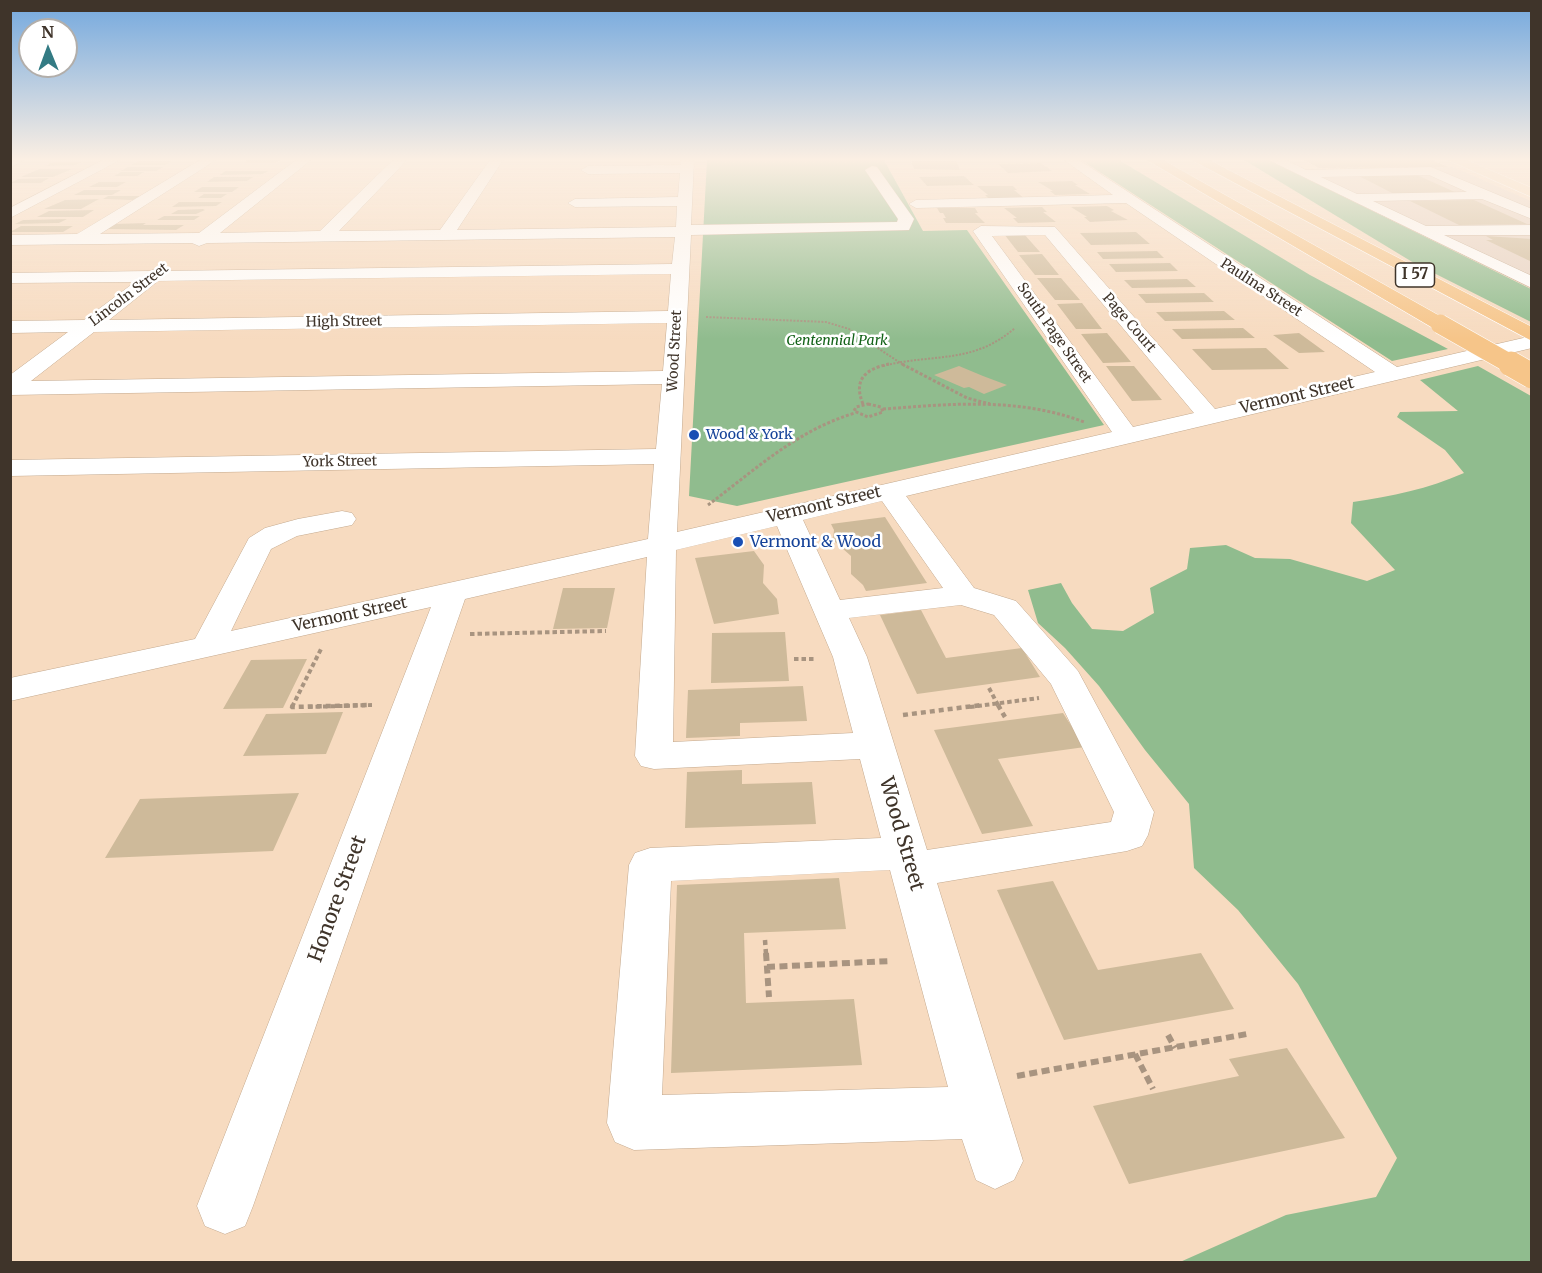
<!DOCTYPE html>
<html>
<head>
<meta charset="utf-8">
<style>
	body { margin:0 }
	#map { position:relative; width:1542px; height:1273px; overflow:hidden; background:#f7dbc0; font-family:Merriweather,serif }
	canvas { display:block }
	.frame { position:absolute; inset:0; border:12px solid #3f342a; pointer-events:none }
	.north { position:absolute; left:18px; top:18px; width:60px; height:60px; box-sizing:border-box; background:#fff; border:2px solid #b2aeaa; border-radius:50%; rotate:359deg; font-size:16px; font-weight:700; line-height:24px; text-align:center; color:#3f342a }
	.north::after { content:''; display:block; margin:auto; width:21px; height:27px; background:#337b84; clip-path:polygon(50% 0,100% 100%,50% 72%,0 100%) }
</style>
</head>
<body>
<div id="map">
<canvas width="1542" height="1273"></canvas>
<div class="frame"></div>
<div class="north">N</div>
</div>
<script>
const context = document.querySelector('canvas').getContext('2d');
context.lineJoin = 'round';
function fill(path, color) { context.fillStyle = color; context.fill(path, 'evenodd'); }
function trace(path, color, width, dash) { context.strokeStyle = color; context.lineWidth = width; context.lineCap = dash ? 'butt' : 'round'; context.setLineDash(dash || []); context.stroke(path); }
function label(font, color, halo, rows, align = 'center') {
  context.font = font + ' Merriweather,serif'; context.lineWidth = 5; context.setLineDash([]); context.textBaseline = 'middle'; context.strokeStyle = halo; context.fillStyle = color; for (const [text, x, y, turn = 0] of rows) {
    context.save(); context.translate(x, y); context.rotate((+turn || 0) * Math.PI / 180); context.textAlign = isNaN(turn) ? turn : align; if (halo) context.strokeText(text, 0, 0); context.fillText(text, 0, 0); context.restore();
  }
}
const commercial = new Path2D(`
	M1453,167L1531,201V277L1302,169Z`);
const green = new Path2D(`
	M707,160H884L923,231L967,230L1104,425L737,506L689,496Z
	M1081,160H1119L1310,275L1448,349L1392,361Z
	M1244,160H1269L1531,289V322L1414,263Z
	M1478,366L1531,396V1262H1180L1286,1215L1376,1197L1397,1158L1298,984L1238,910L1194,868L1189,804L1145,750L1099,686L1065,648L1038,623L1028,590L1061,583L1072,603L1092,629L1123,631L1154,613L1150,588L1187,569L1190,548L1226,545L1255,558L1290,559L1367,581L1395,570L1351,523L1353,502C1392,496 1428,489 1464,473L1445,450L1397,417L1400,412L1458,411L1420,380Z`);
const building = new Path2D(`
	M248,160H280L276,163H243Z
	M1304,160H1433L1448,167L1319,168Z
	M138,161H173L165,165H131Z
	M911,161H956L960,170L914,169Z
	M53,162H83L75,165L45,166Z
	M1041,163L1052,171L1008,173L998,164Z
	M128,167H163L156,171H120Z
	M39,169H72L53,177H21Z
	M225,171H268L263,174L220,175Z
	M121,172H144L137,176H114Z
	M1355,174H1415L1459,194L1396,195Z
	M964,176L974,185L927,186L919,177Z
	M214,177H253L247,181L207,182Z
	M49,178L41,183H10L18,179Z
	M1072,181L1078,185H1075L1090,194L1055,195L1050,191H1053L1038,182Z
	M99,182H126L117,187H89Z
	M977,186H1013L1017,190H1014L1025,199H989L985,195H988Z
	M202,187H239L232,192H194Z
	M84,190H121L112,195H74Z
	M204,194H227L221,198H198Z
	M108,196H141L133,200L103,199Z
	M99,199L81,209H44L65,200Z
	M1474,200L1527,224L1459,225L1410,201Z
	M179,202H222L216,206L172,207Z
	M1107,206L1114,210L1111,211L1128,220L1090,222L1084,217H1087L1071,207Z
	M1042,207L1047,212H1043L1056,222L1018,223L1013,218H1017L1004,208Z
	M937,208H975L978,213H975L985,223H946L943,218H946L943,213H940Z
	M94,210L83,217H37L49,211Z
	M178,210L203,209L205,210L196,214H171Z
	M164,216H200L194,220H157Z
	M67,219L59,223L15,224L23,220Z
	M146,223L143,225H184L176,230L106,229L114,224Z
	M21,226H73L63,232H10Z
	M1136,232L1150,244L1091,245L1080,233Z
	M1004,234H1024L1040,252H1018Z
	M1486,236L1532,239V262L1486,240H1493Z
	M1157,251L1164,258L1103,259L1097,252Z
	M1042,254L1059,275H1035L1019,255Z
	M1170,263L1178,271L1116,272L1109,264Z
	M1037,278H1061L1080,300H1055Z
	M1187,279L1196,287L1132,288L1124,280Z
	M1204,293L1214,302L1146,303L1138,294Z
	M1082,303L1102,329H1076L1057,304Z
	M1224,311L1235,320L1165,321L1156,312Z
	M1243,328L1255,338L1182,339L1172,329Z
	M1107,333L1131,362L1103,363L1081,334Z
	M1299,333L1325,352L1299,353L1273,335Z
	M1266,348L1289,369L1212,370L1192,349Z
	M959,366L983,376L1007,385L984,394L969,387L964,388L934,375Z
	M1106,366H1134L1162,400L1132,401Z
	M885,517L927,583L866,591L863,585L851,574V556L833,540L834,530L831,524Z
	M754,551L764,565L763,583L777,599L779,614L714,624L695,558Z
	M563,588H615L607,628L553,629Z
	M921,610L946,658L1022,648L1040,677L917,694L880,615Z
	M785,632L789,681L711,683L712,633Z
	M307,659L283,708L223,709L251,660Z
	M803,686L807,721L740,723V736L686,738L688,690Z
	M343,712L326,754L243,756L266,714Z
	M1063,713L1085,747L998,759L1033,826L982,834L934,730Z
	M742,770V784L812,782L816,824L685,828L687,772Z
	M299,793L273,851L105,858L140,799Z
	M839,878L846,929L744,933L746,1003L854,999L862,1065L671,1073L677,885Z
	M1053,881L1098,970L1201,953L1234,1009L1064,1040L997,890Z
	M1287,1048L1345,1138L1129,1184L1093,1106L1239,1076L1229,1059Z`);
const pathFar4 = new Path2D(`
	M706,317L826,322L849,329L905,366
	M883,366C933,353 972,365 1015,328`);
const pathFar3 = new Path2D(`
	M902,364L967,398L990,404
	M863,404C853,380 865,369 889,364
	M868,404L881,407L883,412L868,417L854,411L856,407Z
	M883,409C952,404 1018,397 1084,422
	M708,505C755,470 797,430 855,413`);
const pathFar2 = new Path2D(`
	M470,634L606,631
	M794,659H816
	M989,688L999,707
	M292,707L322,647
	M308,707L372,705
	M970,707L1039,698`);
const pathFar1 = new Path2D(`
	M293,705L292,707L368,705
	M998,705L1005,717
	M903,715L982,705
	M765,940L766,954`);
const path = new Path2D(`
	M766,953L769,997
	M767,967L890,961
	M1168,1035L1175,1048
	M1135,1054L1153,1089
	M1017,1076L1247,1034`);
const minor = new Path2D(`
	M10,160H24L10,168Z
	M103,160H120L10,218V208Z
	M200,160H216L100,234L199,233L296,160H311L220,233L320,231L393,160H407L339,231L440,230L490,160H503L457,230L676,227L677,206L575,207L568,203L575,199L678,197L680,173L588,174L581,170L588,166L681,165V160H694L691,225L897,222L898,219L865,170L872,166L877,167L914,219L909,230L691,235L677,532L1112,432L973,231L981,226L1055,227L1215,409L1375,372L1126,203L916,208L909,204L916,200L1113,195L1064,160H1079L1397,367L1532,336V348L906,496L974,588L1016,601L1078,671L1154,812L1148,835L1142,846L1127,851L937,883L1023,1161L1014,1180L995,1189L976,1180L962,1139L634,1150L615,1142L607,1123L629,865L635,853L650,848L881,838L860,759L654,769L641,766L635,756L647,557L465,599L253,1206L245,1226L225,1234L205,1226L197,1206L431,607L10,701V678L195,639L249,538L265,528L298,519L342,511L352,513L356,519L352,525L297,536L271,549L231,631L648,539L654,464L10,476V460L656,449L662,384L10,395V375L68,332L10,333V321L84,320L135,282L10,283V273L150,271L158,268L165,271L672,264L675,237L207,243L199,246L192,243L10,245V235L77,234ZM1045,235L1194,413L1133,427L992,236ZM671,274L668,311L109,320L158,281ZM667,323L663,371L31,381L94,332ZM882,501L943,588L840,600L803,520ZM777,526L833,657L853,733L673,742L676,550ZM961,605L994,615L1051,684L1114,812L1111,822L927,850L867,657L849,618ZM890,870L948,1087L662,1095L671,881Z
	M1269,160H1286L1306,170L1431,167L1532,209V219L1482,199L1373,201L1426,226L1532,225V235H1444L1532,276V288ZM1429,175L1467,192L1357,194L1321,177Z`);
const major = new Path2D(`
	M1448,160H1466L1532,188V197Z`);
const highway = new Path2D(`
	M1147,160H1163L1447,320L1450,324L1447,328H1433Z
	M1192,160H1209L1532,327V341Z`);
const highwayBridgeFar1 = new Path2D(`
	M1440,324L1514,366`);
const highwayBridge = new Path2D(`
	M1511,364L1532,376`);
const markers = [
	[694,435,6,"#1a4fb4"],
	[738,542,6,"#1a4fb4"]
];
const farStreetnames = [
	["Paulina Street",1261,288,33],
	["Lincoln Street",129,295,-37],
	["High Street",344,322,-1],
	["Page Court",1129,323,49],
	["South Page Street",1054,333,55],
	["Wood Street",675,351,-87],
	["York Street",340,462,-1]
];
const farParknames = [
	["Centennial Park",837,341]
];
const farTransitnames = [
	["Wood & York",706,435]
];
const shields = [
	[1415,275,39]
];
const shieldNames = [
	["I 57",1415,275]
];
const streetNames = [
	["Vermont Street",1297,396,-13],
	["Vermont Street",824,505,-13],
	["Vermont Street",350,615,-12]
];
const transitNames = [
	["Vermont & Wood",750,542]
];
const nearStreetnames = [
	["Wood Street",901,834,74],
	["Honore Street",338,899,-70]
];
fill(commercial, '#e7d3c4');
fill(green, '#90bc8e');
fill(building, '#ceba9a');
trace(minor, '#c3a98e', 1);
trace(major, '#fff', 1);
trace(highway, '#fff', 1);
trace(pathFar4, '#a89480', 2, [2, 1.5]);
trace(pathFar3, '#a89480', 3, [3, 2]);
trace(pathFar2, '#a89480', 4, [4.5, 3]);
trace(pathFar1, '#a89480', 4.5, [5, 4]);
trace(path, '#a89480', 6, [8, 4.5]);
fill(minor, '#fff');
fill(major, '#fadcb8');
fill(highway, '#f6c589');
trace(highwayBridgeFar1, '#fff', 20, []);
trace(highwayBridge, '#fff', 26, []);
trace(highwayBridgeFar1, '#f6c589', 19);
trace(highwayBridge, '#f6c589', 25);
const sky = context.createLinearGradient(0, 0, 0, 339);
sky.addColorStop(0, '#73a8de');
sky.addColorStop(0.47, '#fbefe3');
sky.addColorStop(1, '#fbefe300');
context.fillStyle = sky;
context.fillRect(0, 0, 1542, 339);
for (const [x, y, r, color] of markers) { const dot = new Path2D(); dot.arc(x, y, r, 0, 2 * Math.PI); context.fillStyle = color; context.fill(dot); trace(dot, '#fff', 2); }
label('14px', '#3f342a', '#fff', farStreetnames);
label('italic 14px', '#146319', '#fff', farParknames);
label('14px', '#164399', '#fff', farTransitnames, 'left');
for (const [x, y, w] of shields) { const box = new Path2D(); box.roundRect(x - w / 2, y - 12, w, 24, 4.5); context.fillStyle = '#fff'; context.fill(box); trace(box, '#3f342a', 1.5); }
label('bold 15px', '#3f342a', null, shieldNames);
label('16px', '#3f342a', '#fff', streetNames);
label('16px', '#164399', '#fff', transitNames, 'left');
label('20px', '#3f342a', '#fff', nearStreetnames);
</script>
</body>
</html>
